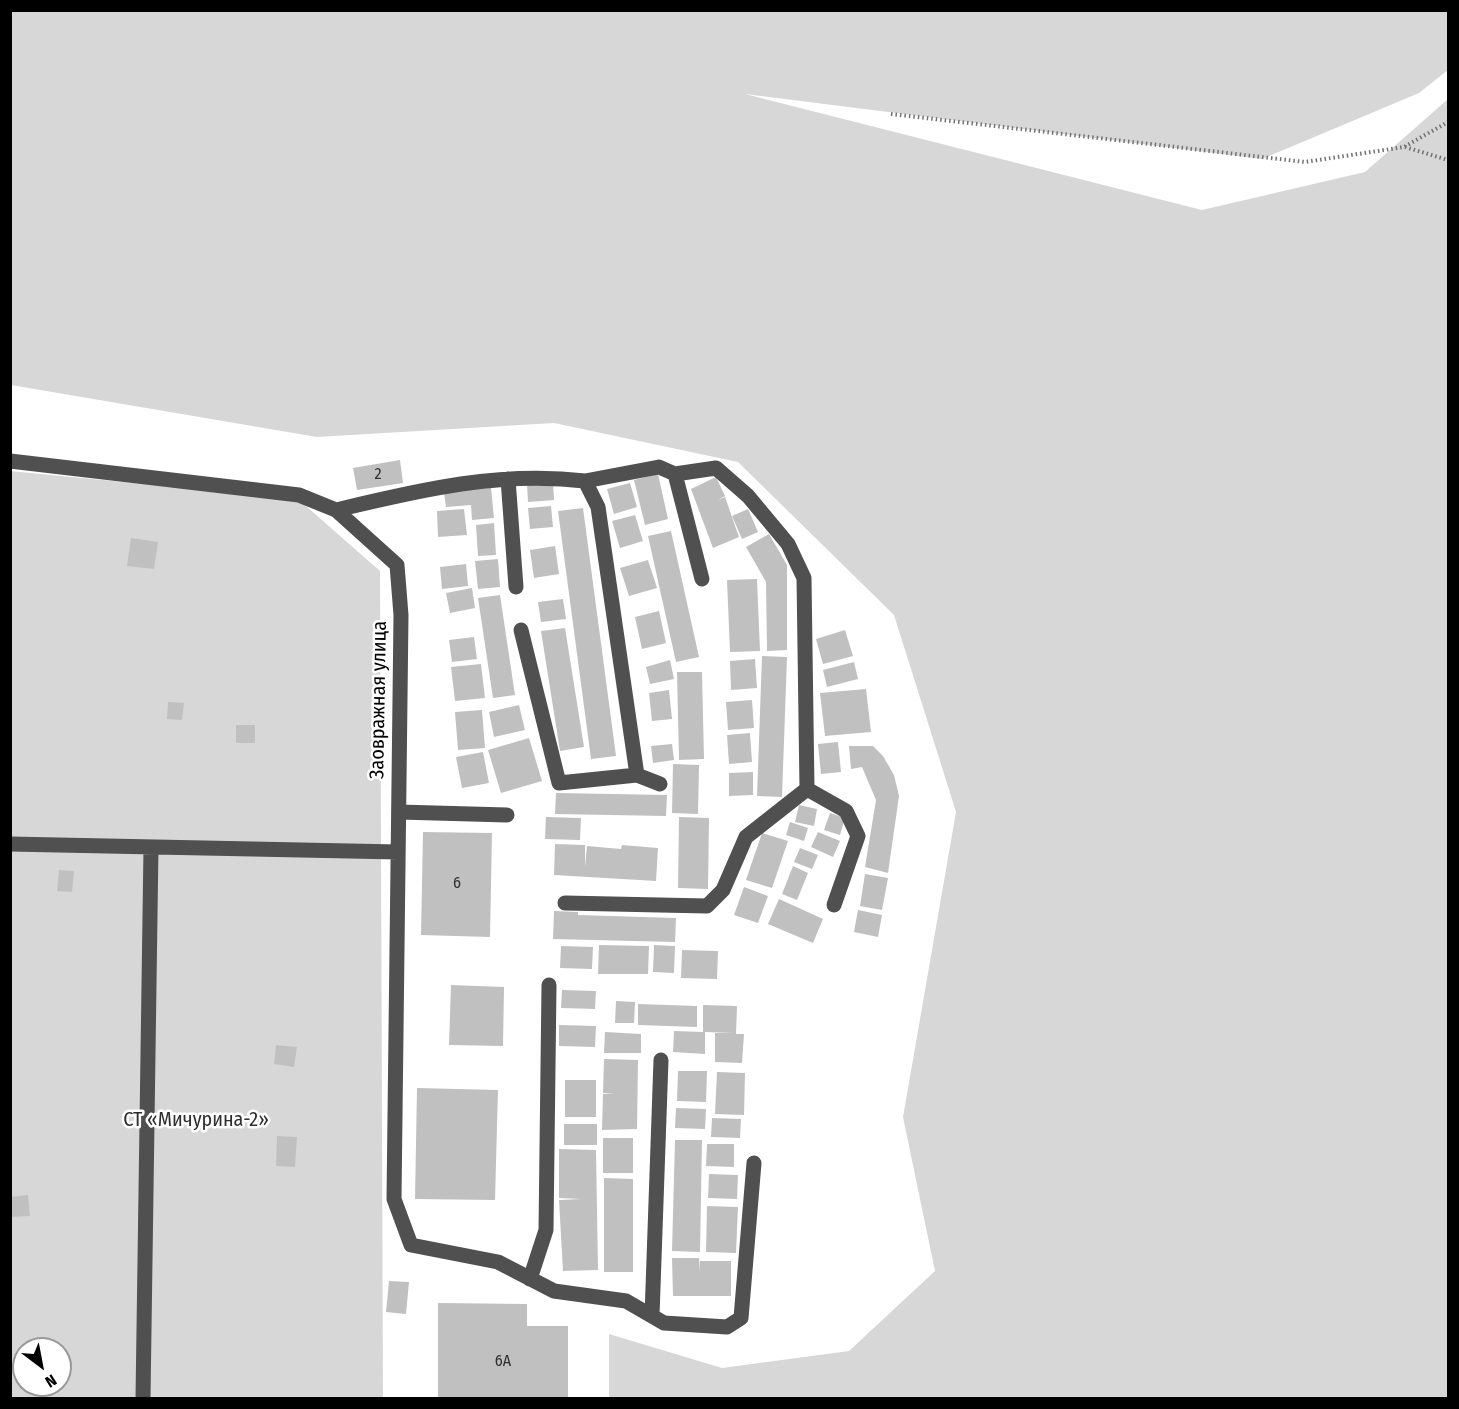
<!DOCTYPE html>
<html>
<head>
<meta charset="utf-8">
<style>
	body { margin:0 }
	#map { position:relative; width:1459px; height:1409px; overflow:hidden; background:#fff; font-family:"Fira Sans Condensed",sans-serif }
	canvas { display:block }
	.frame { position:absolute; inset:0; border:12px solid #000; pointer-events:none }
	.north { position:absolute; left:12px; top:1337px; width:60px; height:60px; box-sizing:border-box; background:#fff; border:2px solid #999; border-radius:50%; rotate:148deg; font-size:16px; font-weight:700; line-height:24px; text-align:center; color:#000 }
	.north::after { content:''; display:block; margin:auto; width:21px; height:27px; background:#000; clip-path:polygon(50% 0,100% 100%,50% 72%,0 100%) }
</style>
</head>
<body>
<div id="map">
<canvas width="1459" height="1409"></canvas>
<div class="frame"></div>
<div class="north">N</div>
</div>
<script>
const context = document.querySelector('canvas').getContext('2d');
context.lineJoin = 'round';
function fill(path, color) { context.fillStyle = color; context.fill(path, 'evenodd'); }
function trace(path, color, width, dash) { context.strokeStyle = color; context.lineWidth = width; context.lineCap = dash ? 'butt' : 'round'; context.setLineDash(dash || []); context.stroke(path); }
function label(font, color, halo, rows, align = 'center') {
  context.font = font + ' "Fira Sans Condensed",sans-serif'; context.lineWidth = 5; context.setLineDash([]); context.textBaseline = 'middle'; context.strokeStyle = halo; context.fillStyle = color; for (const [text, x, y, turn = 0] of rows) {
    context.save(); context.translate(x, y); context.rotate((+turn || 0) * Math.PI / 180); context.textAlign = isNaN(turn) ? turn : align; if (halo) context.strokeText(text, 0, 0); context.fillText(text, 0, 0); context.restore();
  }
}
const green = new Path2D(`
	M10,11H1448V70L1419,93L1262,159L745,94L1202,210L1365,172L1448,99V1398H609V1334L722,1368L849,1351L935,1271L903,1117L956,812L894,615L738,462L554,423L317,437L11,385Z
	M10,471L298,499L380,571L383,1398H11ZM24,1349H60V1385H24Z`);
const building = new Path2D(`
	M400,460L403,483L357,490L353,468Z
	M658,474L668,519L645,525L634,480Z
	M716,477L725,496L718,500L725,497L739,537L713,548L691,489Z
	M553,483L554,500L528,502L527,484Z
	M630,483L637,507L614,514L607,489Z
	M491,488L494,518L472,520L471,505L446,507L444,492Z
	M551,506L553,527L530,529L528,508Z
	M583,508L616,756L591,759L558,511Z
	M464,509L467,535L438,537L437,511Z
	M748,509L758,532L742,539L732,516Z
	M635,515L643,541L620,548L612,521Z
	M494,523L496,555L478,556L476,525Z
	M671,531L699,657L676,662L648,536Z
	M769,534L787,565V650L767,651L766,582L746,547Z
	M131,538L158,542L154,569L127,566Z
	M555,546L559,574L534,578L530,550Z
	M498,559L500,587L478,589L475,561Z
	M648,560L657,588L629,596L620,568Z
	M466,564L468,586L442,589L440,567Z
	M757,579L760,651L730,652L727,580Z
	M472,588L475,608L450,613L446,593Z
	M500,595L515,695L493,698L478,598Z
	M563,599L566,619L541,622L538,602Z
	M659,611L666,643L642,649L635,617Z
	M565,628L584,747L560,751L541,631Z
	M845,630L853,656L823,664L816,639Z
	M474,637L477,659L452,662L449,640Z
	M762,656L787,657L782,797L757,796Z
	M755,659L757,688L731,690L730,661Z
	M670,660L674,679L650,684L646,667Z
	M854,662L858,679L827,687L823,670Z
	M481,664L485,698L455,701L451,667Z
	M677,672H702L704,759L679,760Z
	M866,689L871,732L825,736L820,693Z
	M669,690L672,719L652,721L649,693Z
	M752,700L754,728L728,730L726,702Z
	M168,702L184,703L182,720L167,719Z
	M519,705L525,730L494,737L489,712Z
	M482,710L485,748L458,750L455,712Z
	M236,725H255V743H236Z
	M750,733L752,762L729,764L727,735Z
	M529,738L542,781L501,793L488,750Z
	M838,742L841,772L821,774L818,744Z
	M672,744L674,760L653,763L651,746Z
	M849,746H873L883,756L894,775L899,796L888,873L865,867L876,800L862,767L851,769Z
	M483,752L489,783L462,788L456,757Z
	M673,764L699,765L698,814L672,813Z
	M753,772V795L729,796V773Z
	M556,793L667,795L666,816L555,814Z
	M799,805L817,809L814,826L795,822Z
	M830,813L845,818L840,835L824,830Z
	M546,817L581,818L580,840L545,839Z
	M679,817L709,818L708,889L678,888Z
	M790,822L808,828L804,841L786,835Z
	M423,832L492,833L490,937L421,935Z
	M818,832L840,841L833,857L811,847Z
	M762,833L788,841L772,888L746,880Z
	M555,844L585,845V867L587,846L621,849L622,845L658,848L656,881L554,875Z
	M800,848L818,855L812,869L794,862Z
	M793,866L808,873L797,900L782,894Z
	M59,870L74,871L72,892L57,891Z
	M865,874L888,878L882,910L860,906Z
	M744,887L768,896L758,923L734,915Z
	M779,899L823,919L813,943L768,924Z
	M858,910L882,915L878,937L854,932Z
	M554,911L578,912V915L676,918L675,942L553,939Z
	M599,945L649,946L648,974H598Z
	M654,945L675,946L674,973L653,972Z
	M561,946L593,947L592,969L560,968Z
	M682,950L718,951L717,979L681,978Z
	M451,985L504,987L503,1046L449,1045Z
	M562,990L596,991L595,1009L561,1008Z
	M616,1001L635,1002L634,1023H615Z
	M638,1004L697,1006V1027L638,1025Z
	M703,1005L737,1006L736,1034H744L742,1063L715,1062V1033H733L705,1032V1054L673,1052L674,1031L703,1032Z
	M559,1025L596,1026L595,1047L559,1046Z
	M605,1032L641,1034V1053H604Z
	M276,1045L297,1047L294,1067L274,1064Z
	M604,1059L638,1060L637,1129L602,1130L603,1094H614L603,1093Z
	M678,1071H707L706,1102L677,1101Z
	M717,1072L745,1073L744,1115L715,1114Z
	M565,1080H596V1117H565Z
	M417,1088L498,1090L495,1200L415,1199Z
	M676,1108L706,1109L705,1129L675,1128Z
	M712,1118L741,1119L740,1138L711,1137Z
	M564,1124H597V1145H564Z
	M277,1136L297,1137L295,1167L276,1166Z
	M603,1138H633V1173H603Z
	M675,1140H702L700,1252L672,1251Z
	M707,1144H734V1167L706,1166Z
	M559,1149L596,1150L598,1270L563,1271L559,1200L581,1199L559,1198Z
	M709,1174L738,1175L737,1199L708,1198Z
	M604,1178L633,1179V1272H604Z
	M28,1195L30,1216L10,1217V1197Z
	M707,1206L738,1207L736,1253L706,1252Z
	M672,1258H699L700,1272V1261H731V1296H673Z
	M389,1281L409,1282L406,1314L386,1312Z
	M438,1303L527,1304V1326H568V1398H438Z`);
const path = new Path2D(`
	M891,114L1305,162L1404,147L1448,122
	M1405,147L1448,160`);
const minor = new Path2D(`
	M10,461L299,495L336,510L397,565L401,615L394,1199L411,1245L498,1262L554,1291L626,1301L664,1323L727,1327L741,1318L754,1163
	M675,474L716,468L748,496L788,544L804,578L807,789L846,811L858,836L834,905
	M508,479L516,587
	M585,481L659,467L675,474L702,579
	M336,510C420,490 498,471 585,481L598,507L637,775L559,783L521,630
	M637,775L660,784
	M399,812L507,815
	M10,844L398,852
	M565,903L707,906L723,890L746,837L807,789
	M530,1279L546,1230L549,985
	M652,1316L661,1060
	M143,1398L151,847`);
const numberNames = [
	["2",378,475],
	["6",457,884],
	["6А",503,1362]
];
const streetNames = [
	["Заовражная улица",379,700,-89]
];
const parkNames = [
	["СТ «Мичурина-2»",196,1120]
];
fill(green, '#d7d7d7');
fill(building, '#c0c0c0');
trace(path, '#727272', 4, [1.5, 3]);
trace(minor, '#505050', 15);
label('16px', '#303030', null, numberNames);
label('20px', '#000', '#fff', streetNames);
label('20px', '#2e2e2e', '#fff', parkNames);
</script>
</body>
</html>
